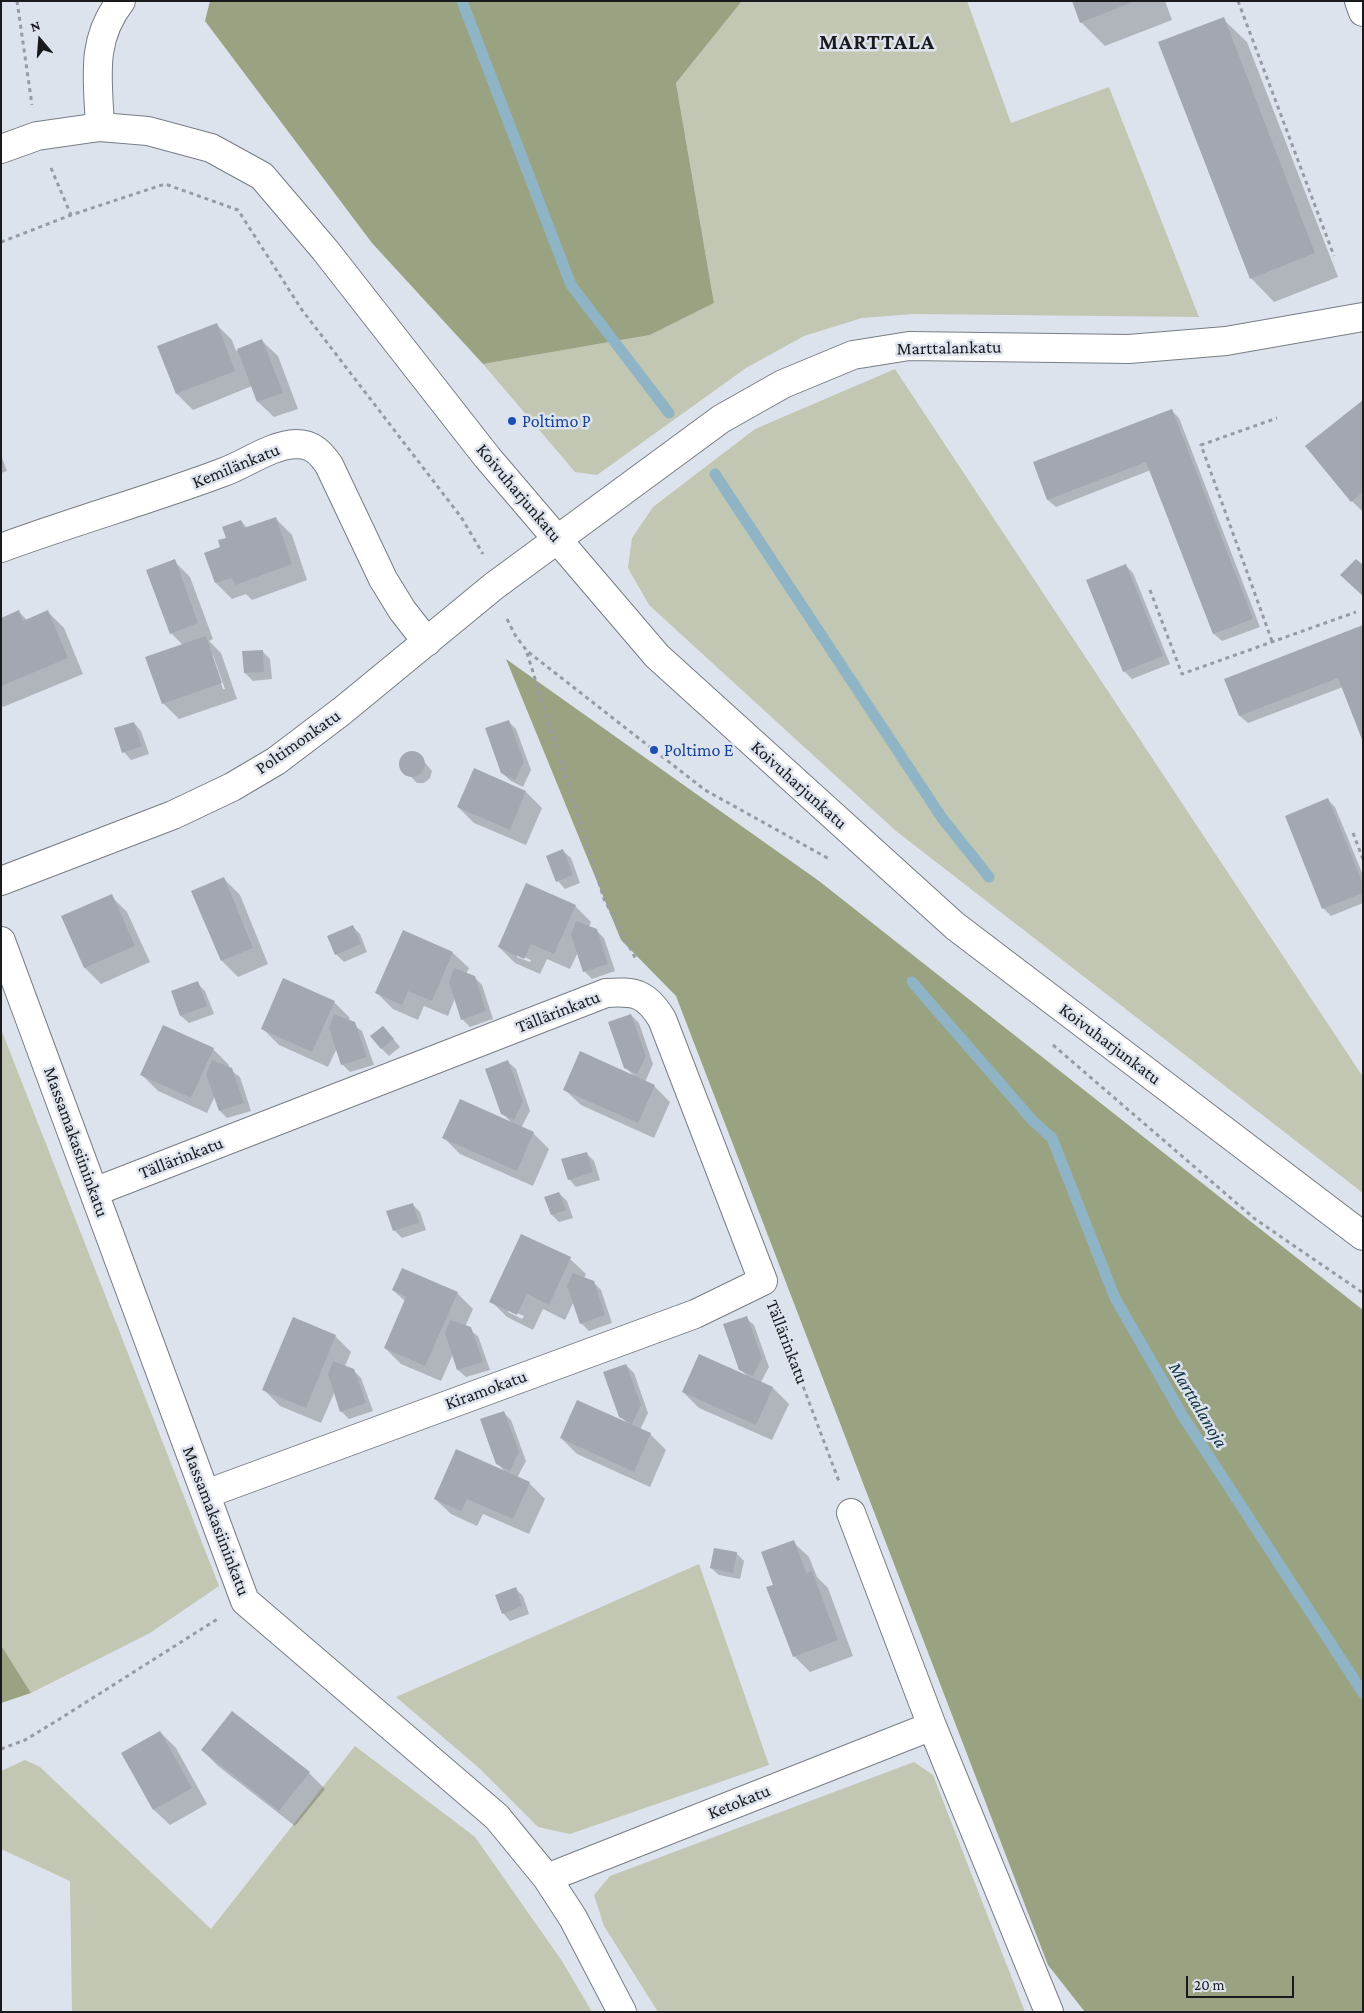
<!DOCTYPE html>
<html>
<head>
<meta charset="utf-8">
<style>
	body { margin:0 }
	#map { position:relative; width:1364px; height:2013px; overflow:hidden; background:#dde3ec; font-family:"Crimson Pro",serif }
	canvas { display:block }
	.frame { position:absolute; inset:0; border:2px solid #181a1d; pointer-events:none }
	.north { position:absolute; left:15px; top:15px; width:50px; height:50px; -webkit-text-stroke:4px #dde3ec; paint-order:stroke; rotate:342deg; font-size:14px; font-weight:700; line-height:20px; text-align:center; color:#181a1d }
	.north::after { content:''; display:block; margin:auto; width:18px; height:22px; background:#181a1d; clip-path:polygon(50% 0,100% 100%,50% 72%,0 100%) }
	.scale { position:absolute; left:1186px; top:1976px; width:108px; height:22px; box-sizing:border-box; border:2px solid #181a1d; border-top:0; padding-left:6px; font-size:15px; line-height:18px; white-space:nowrap; color:#181a1d; -webkit-text-stroke:4px #dde3ec; paint-order:stroke }
</style>
</head>
<body>
<div id="map">
<canvas width="1364" height="2013"></canvas>
<div class="frame"></div>
<div class="north">N</div>
<div class="scale">20 m</div>
</div>
<script>
const context = document.querySelector('canvas').getContext('2d');
context.lineJoin = 'round';
function fill(path, color) { context.fillStyle = color; context.fill(path, 'evenodd'); }
function trace(path, color, width, dash) { context.strokeStyle = color; context.lineWidth = width; context.lineCap = dash ? 'butt' : 'round'; context.setLineDash(dash || []); context.stroke(path); }
function label(font, color, halo, rows, align = 'center') {
  context.font = font + ' "Crimson Pro",serif'; context.lineWidth = 5; context.setLineDash([]); context.textBaseline = 'middle'; context.strokeStyle = halo; context.fillStyle = color; for (const [text, x, y, turn = 0] of rows) {
    context.save(); context.translate(x, y); context.rotate((+turn || 0) * Math.PI / 180); context.textAlign = isNaN(turn) ? turn : align; if (halo) context.strokeText(text, 0, 0); context.fillText(text, 0, 0); context.restore();
  }
}
const green = new Path2D(`
	M742,1H967L1011,123L1109,87L1199,317L913,314L862,318L804,336L746,368L597,475L575,472L483,364L650,335L714,303L676,83Z
	M895,369L1363,1077V1193L896,831L649,605L628,568L632,538L653,507L755,429Z
	M1,1029L219,1586L150,1633L31,1693L1,1645Z
	M699,1564L769,1765L570,1834L538,1827L479,1768L396,1697Z
	M355,1746L475,1837L562,1961L592,2012H72L70,1881L1,1849V1771L25,1760L40,1767L211,1929Z
	M914,1762L933,1775L1025,2012H658L604,1926L594,1895L610,1876Z`);
const forest = new Path2D(`
	M210,1H742L676,83L714,303L650,335L483,364L372,243L205,21Z
	M506,659L819,881L1363,1310V2012H1085L1048,1965L676,996L621,940Z
	M1,1645L31,1693L1,1703Z`);
const shadow = new Path2D(`
	M1073,1H1165L1172,20L1105,46L1081,22Z
	M1223,19L1247,42L1338,277L1274,302L1251,278Z
	M216,324L232,340L236,351L262,341L278,356L298,409L274,417L258,402L252,386L193,410L177,394L159,347Z
	M1363,401V512L1352,501Z
	M1171,410L1179,418L1260,627L1222,641L1214,634L1151,470L1056,507L1048,500L1034,463Z
	M1,455L7,471L1,473Z
	M276,519L292,535L307,580L252,600L246,594L232,599L216,583L206,554L222,548L241,521L248,529Z
	M174,561L190,577L213,639L209,641L221,653L237,699L179,719L163,703L183,645L171,633ZM211,655H213L225,689H223Z
	M1125,565L1133,573L1170,664L1132,679L1124,671Z
	M19,612L27,620L48,612L64,628L83,674L3,707L1,705V632Z
	M1363,626L1343,687L1248,723L1240,716L1226,680Z
	M262,651L270,659L272,679L253,681L245,673Z
	M509,722L516,729L531,770L523,787L511,781L502,773Z
	M134,723L141,731L149,754L131,760L124,752Z
	M409,753H417L432,771L430,778L424,783H417L401,767L402,760Z
	M474,770L526,792L542,808L526,845L474,823L458,807Z
	M1328,800L1335,807L1363,875V903L1331,916L1323,908Z
	M563,851L571,858L580,883L565,889L558,881Z
	M224,879L240,895L268,964L238,977L222,961Z
	M111,896L127,912L150,962L101,984L85,968L63,917Z
	M575,906L591,922L589,927L596,930L604,938L615,971L592,979L584,971L578,952L570,969L547,959L540,974L515,963L499,947ZM517,954L531,960L530,962L517,957Z
	M352,926L360,934L367,952L344,962L336,954Z
	M453,953L469,968L466,974L474,977L482,985L493,1019L470,1027L462,1019L455,998L448,1016L424,1006L418,1020L393,1009L377,993Z
	M197,983L205,991L214,1014L189,1023L181,1016L172,992Z
	M334,1002L350,1018L348,1021L362,1031L374,1065L350,1072L342,1064L337,1048L328,1067L279,1045L263,1029Z
	M631,1015L639,1023L653,1064L645,1082L654,1086L670,1102L654,1138L581,1105L565,1090L635,1077L625,1067Z
	M383,1027L400,1047L389,1056L381,1048Z
	M213,1049L229,1065L228,1068L240,1077L251,1111L227,1118L220,1111L215,1096L207,1113L158,1091L142,1075Z
	M508,1062L516,1069L530,1111L521,1128L533,1133L549,1149L533,1186L460,1154L444,1138L513,1124L502,1113Z
	M586,1153L594,1161L600,1180L576,1187L569,1179Z
	M559,1193L567,1201L573,1218L559,1222L552,1215Z
	M412,1204L420,1212L426,1230L402,1238L394,1230Z
	M570,1259L586,1274L584,1278L593,1282L601,1290L612,1323L589,1331L581,1323L574,1301L565,1320L543,1309L533,1330L507,1317L491,1301ZM508,1309L524,1316L522,1319L508,1312Z
	M393,1290L457,1293L473,1309L465,1327L478,1336L490,1370L466,1377L458,1370L453,1354L441,1381L401,1364L385,1348L406,1302Z
	M746,1318L754,1325L769,1367L761,1382L773,1388L789,1404L772,1440L699,1408L683,1392L747,1376L740,1369Z
	M335,1336L351,1352L345,1366L353,1370L361,1378L373,1411L349,1419L341,1411L335,1391L321,1423L280,1406L264,1390Z
	M626,1365L634,1373L648,1413L640,1430L650,1434L666,1450L650,1487L577,1454L561,1438L628,1424L620,1416Z
	M503,1412L511,1420L526,1461L517,1478L529,1483L545,1499L529,1534L483,1514L477,1526L451,1514L435,1499L507,1474L497,1463Z
	M793,1542L809,1557L817,1577L828,1588L853,1656L810,1672L794,1656L775,1586Z
	M736,1553L744,1561L740,1579L719,1575L711,1568Z
	M516,1589L523,1596L529,1614L510,1621L503,1613Z
	M160,1732L176,1748L207,1804L170,1825L154,1810L122,1754Z
	M202,1750L309,1773L325,1789L295,1826L218,1766Z`);
const stream = new Path2D(`
	M462,1L571,285L669,413
	M715,474L942,818L989,877
	M912,982L1033,1121L1052,1138L1115,1298L1184,1418L1363,1693`);
const building = new Path2D(`
	M1072,1H1135L1080,23Z
	M1224,17L1315,253L1250,279L1158,42Z
	M217,323L235,371L176,394L157,346Z
	M262,339L283,393L257,402L237,349Z
	M1363,400V492L1351,502L1305,446Z
	M1172,409L1253,619L1213,634L1146,462L1047,500L1033,462Z
	M276,517L292,564L235,585L232,578L215,583L204,553L220,547L218,540L226,538L222,527L241,520L244,528Z
	M175,559L198,623L170,634L146,570Z
	M1356,559L1363,565V596L1340,575Z
	M1126,564L1163,656L1123,672L1086,580Z
	M19,610L23,621L48,610L68,658L1,686V618Z
	M1363,625V742L1338,678L1239,716L1224,679Z
	M206,636L222,683L162,704L145,657Z
	M263,650L264,672L244,673L242,651Z
	M509,720L524,762L515,780L501,773L485,728Z
	M134,722L142,746L122,753L114,728Z
	M399 764a13 13 0 1 1 26 0a13 13 0 1 1-26 0Z
	M474,768L526,791L510,830L457,807Z
	M1328,798L1363,884V893L1322,909L1285,816Z
	M563,849L573,875L556,882L546,856Z
	M224,877L253,948L221,961L191,891Z
	M526,883L576,905L554,954L531,944L524,959L498,947Z
	M112,894L135,946L84,968L61,916Z
	M576,921L597,929L608,964L583,972L571,935Z
	M353,925L361,944L335,955L327,936Z
	M403,930L453,952L432,1001L408,991L402,1005L375,993Z
	M454,968L475,976L486,1011L461,1020L449,982Z
	M283,978L335,1001L312,1052L261,1029Z
	M198,981L207,1006L180,1016L171,991Z
	M334,1014L355,1022L367,1057L341,1065L329,1028Z
	M631,1014L646,1056L637,1074L624,1068L608,1022Z
	M163,1025L214,1048L191,1098L140,1075Z
	M383,1026L394,1039L381,1049L370,1036Z
	M580,1051L655,1085L638,1123L563,1090Z
	M212,1060L232,1068L244,1103L219,1111L206,1074Z
	M508,1060L523,1102L514,1120L501,1114L485,1069Z
	M460,1099L534,1132L517,1171L442,1138Z
	M587,1152L593,1172L568,1180L561,1159Z
	M559,1192L566,1210L551,1215L544,1197Z
	M413,1203L419,1223L393,1231L386,1211Z
	M521,1234L571,1257L549,1305L527,1294L517,1315L489,1302Z
	M402,1268L458,1292L425,1366L384,1348L406,1297L392,1290Z
	M573,1273L594,1281L605,1315L580,1324L567,1286Z
	M747,1316L762,1358L753,1376L739,1370L723,1324Z
	M293,1317L336,1335L306,1408L262,1390Z
	M450,1320L471,1327L483,1362L457,1370L445,1333Z
	M699,1354L773,1387L756,1425L682,1392Z
	M333,1361L354,1369L366,1403L340,1412L328,1374Z
	M626,1364L641,1405L632,1424L619,1417L603,1372Z
	M577,1400L651,1433L634,1472L560,1438Z
	M504,1411L519,1452L510,1471L496,1464L480,1419Z
	M456,1449L530,1482L513,1519L467,1499L461,1511L434,1499Z
	M794,1540L806,1573L812,1571L838,1640L793,1657L766,1587L773,1585L761,1552Z
	M714,1548L737,1552L733,1573L710,1568Z
	M516,1587L522,1606L502,1614L495,1595Z
	M232,1711L310,1772L279,1811L201,1750Z
	M160,1731L192,1788L153,1810L121,1753Z`);
const path = new Path2D(`
	M17,1L32,105
	M1238,1L1334,256
	M51,168L71,215L165,184L238,210L302,310L461,517L483,554
	M1,242L71,215
	M1150,590L1182,674L1356,612
	M507,619L515,635L527,651L705,790L831,860
	M1272,641L1201,445L1277,418
	M527,653L604,899L637,961
	M1353,833L1363,859
	M1053,1045L1255,1219L1363,1293
	M775,1312L840,1484
	M1,1749L25,1740L58,1720L219,1618`);
const street = new Path2D(`
	M1359,1L1363,12
	M100,127C98,79 90,41 121,1
	M1,548C74,521 149,500 221,473C245,465 270,445 296,444C312,444 320,452 329,465L383,579L402,610L427,642
	M1,881L173,815L232,787L276,761L342,711L494,586L721,419L783,384L853,355L909,346L1129,349L1226,341L1363,317
	M1,941L245,1601L497,1817L547,1878L573,1918L622,2012
	M94,1192L606,993C635,991 646,993 662,1019L763,1281L695,1314L206,1494
	M851,1513L932,1726L1049,2012
	M547,1878L932,1726`);
const secondary = new Path2D(`
	M1,149L37,136L100,127L148,131L211,148L262,176L325,250L487,457L657,656L955,926L1363,1236`);
const markers = [
	[512,421,5,"#1a4fb4"],
	[654,750,5,"#1a4fb4"]
];
const streetNames = [
	["Marttalankatu",949,348,-1],
	["Kemilänkatu",236,466,-22],
	["Koivuharjunkatu",519,493,50],
	["Poltimonkatu",298,742,-35],
	["Koivuharjunkatu",799,785,42],
	["Tällärinkatu",558,1012,-21],
	["Koivuharjunkatu",1110,1044,37],
	["Massamakasiininkatu",76,1142,70],
	["Tällärinkatu",181,1158,-21],
	["Tällärinkatu",787,1342,69],
	["Kiramokatu",486,1390,-20],
	["Massamakasiininkatu",216,1521,69],
	["Ketokatu",739,1802,-22]
];
const transitNames = [
	["Poltimo P",522,421],
	["Poltimo E",664,750]
];
const waterNames = [
	["Marttalanoja",1198,1405,59]
];
const districtNames = [
	["MARTTALA",877,42]
];
fill(green, '#c1c7b2');
fill(forest, '#99a382');
fill(shadow, '#0003');
trace(stream, '#8eb4c6', 11);
fill(building, '#a2a7b0');
trace(street, '#777d85', 30);
trace(secondary, '#777d85', 30);
trace(path, '#979ba2', 3, [4, 4]);
trace(street, '#fff', 28);
trace(secondary, '#fff', 28);
for (const [x, y, r, color] of markers) { const dot = new Path2D(); dot.arc(x, y, r, 0, 2 * Math.PI); context.fillStyle = color; context.fill(dot); trace(dot, '#dde3ec', 2); }
label('18px', '#181a1d', '#dde3ec', streetNames);
label('18px', '#164399', '#dde3ec', transitNames, 'left');
label('italic 19px', '#0e3240', '#dde3ec', waterNames);
context.letterSpacing = '1px';
label('bold 22px', '#181a1d', '#dde3ec', districtNames);
context.letterSpacing = '0px';
</script>
</body>
</html>
